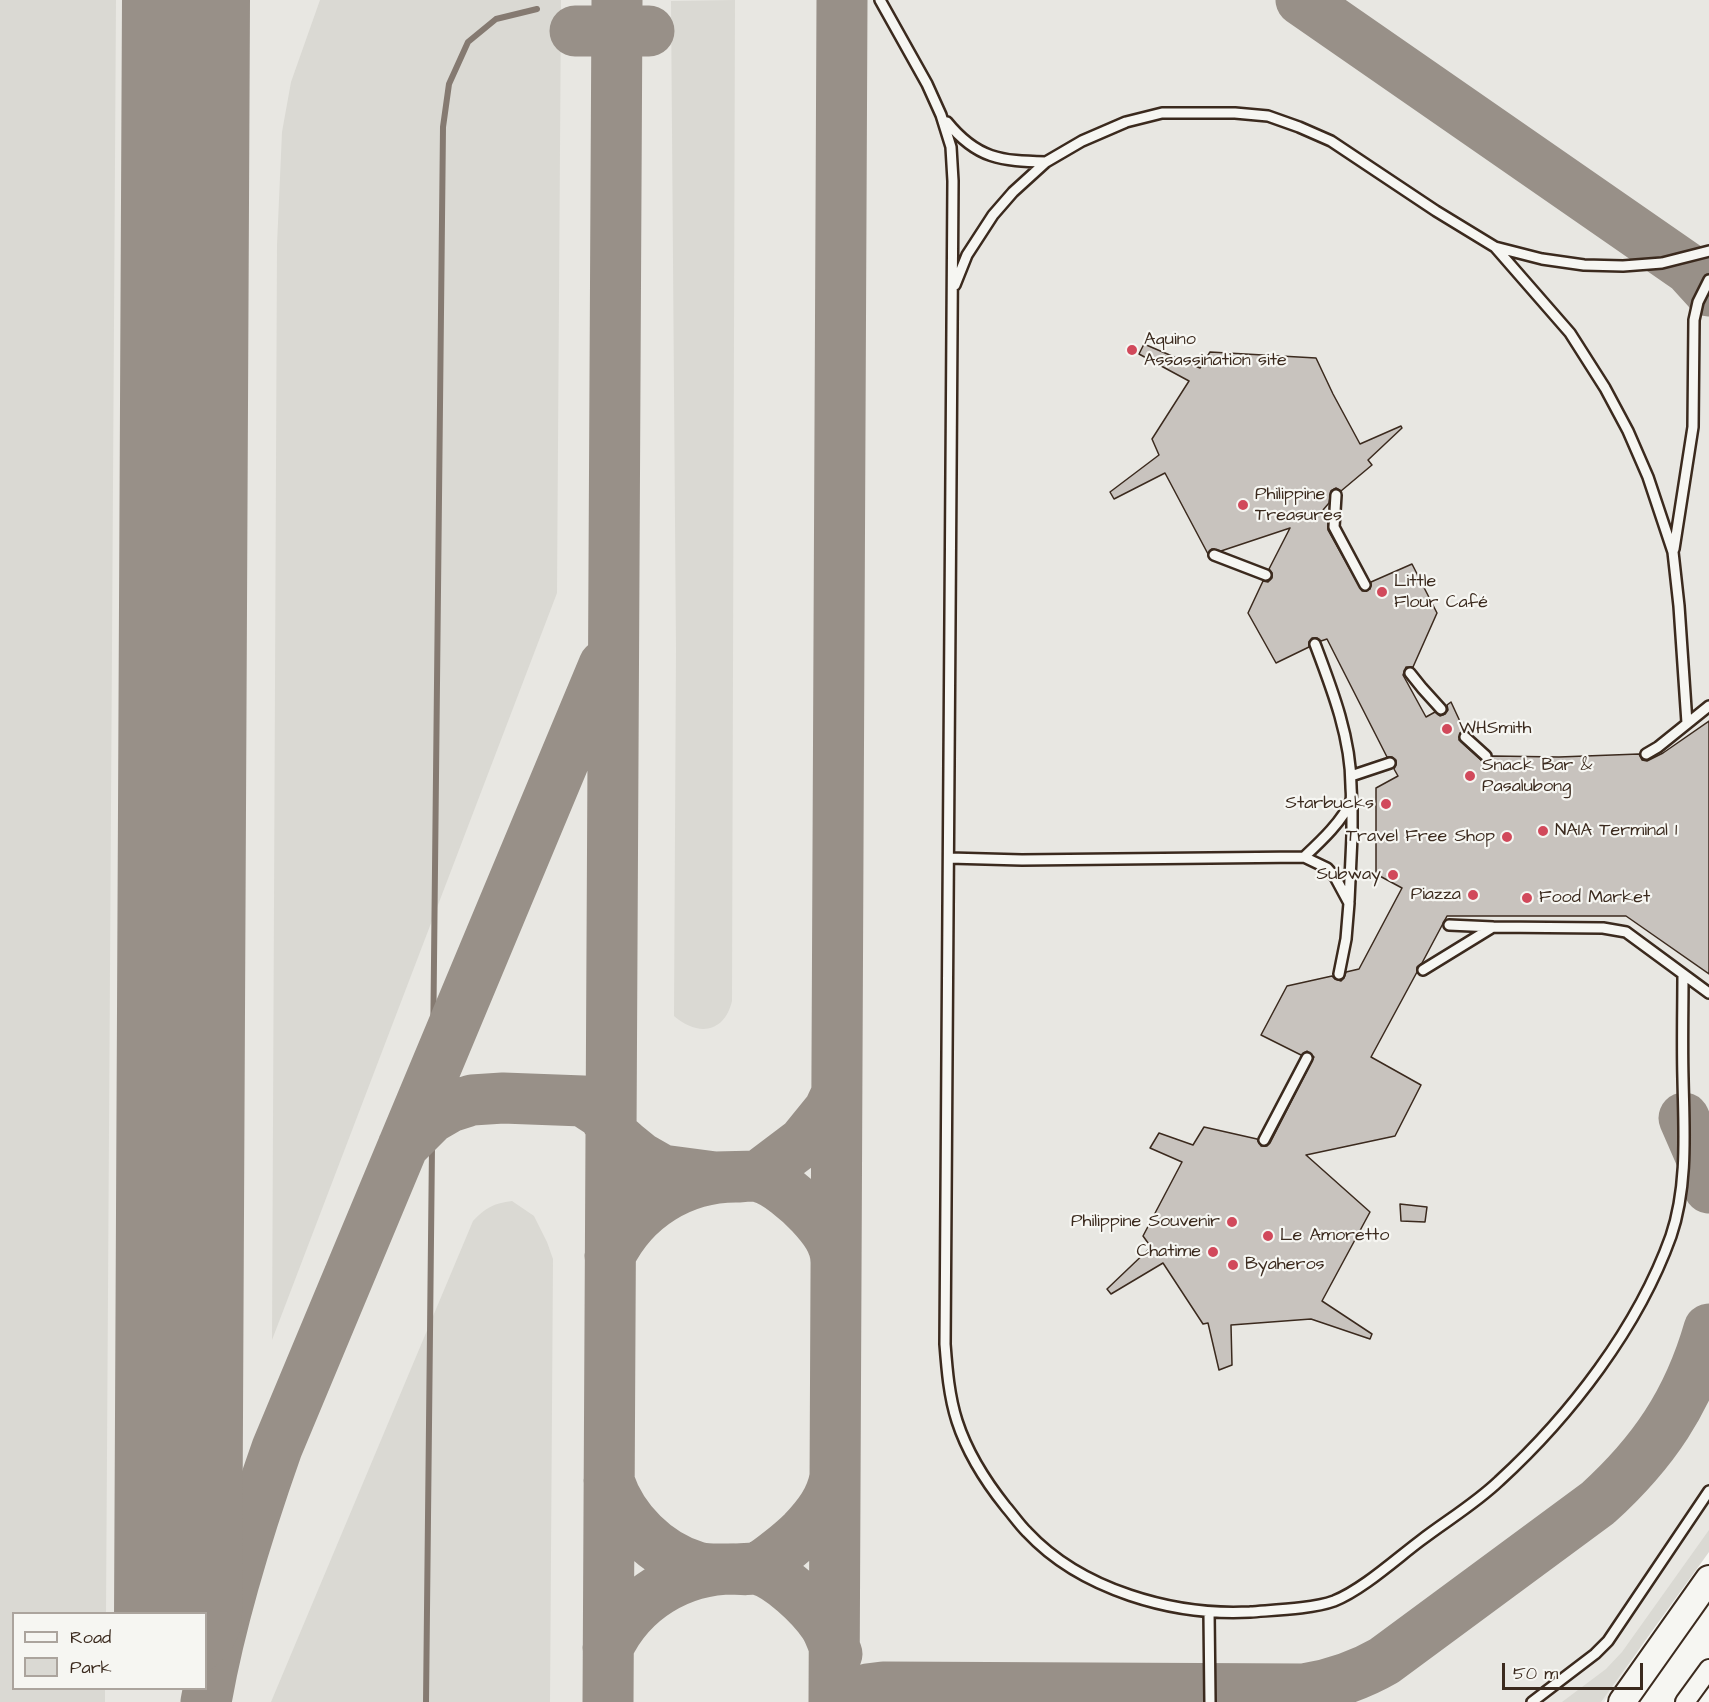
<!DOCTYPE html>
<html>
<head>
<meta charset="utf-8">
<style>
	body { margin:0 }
	#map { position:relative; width:1709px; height:1702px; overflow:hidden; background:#f6f6f2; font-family:"Architects Daughter",sans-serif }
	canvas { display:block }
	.legend { position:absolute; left:12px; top:1612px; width:195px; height:78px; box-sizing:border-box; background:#f6f6f2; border:2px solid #aba49d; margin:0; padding:8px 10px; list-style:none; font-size:18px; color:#3b2a1e }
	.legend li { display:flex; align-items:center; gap:12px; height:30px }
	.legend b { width:30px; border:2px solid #aba49d }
	.scale { position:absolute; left:1502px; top:1663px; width:141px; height:27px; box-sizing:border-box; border:3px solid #3b2a1e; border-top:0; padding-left:8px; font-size:18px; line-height:21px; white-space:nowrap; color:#3b2a1e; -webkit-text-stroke:4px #f6f6f2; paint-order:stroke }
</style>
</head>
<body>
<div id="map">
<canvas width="1709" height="1702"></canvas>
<ul class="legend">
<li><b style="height:8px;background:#f6f6f2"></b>Road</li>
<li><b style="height:16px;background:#dad9d3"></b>Park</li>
</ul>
<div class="scale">50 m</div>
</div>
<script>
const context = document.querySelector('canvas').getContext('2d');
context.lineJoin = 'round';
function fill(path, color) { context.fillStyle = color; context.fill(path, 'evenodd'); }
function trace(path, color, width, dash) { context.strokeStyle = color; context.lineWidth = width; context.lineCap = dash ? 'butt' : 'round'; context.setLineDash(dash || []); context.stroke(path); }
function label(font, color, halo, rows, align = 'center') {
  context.font = font + ' "Architects Daughter",sans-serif'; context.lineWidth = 4.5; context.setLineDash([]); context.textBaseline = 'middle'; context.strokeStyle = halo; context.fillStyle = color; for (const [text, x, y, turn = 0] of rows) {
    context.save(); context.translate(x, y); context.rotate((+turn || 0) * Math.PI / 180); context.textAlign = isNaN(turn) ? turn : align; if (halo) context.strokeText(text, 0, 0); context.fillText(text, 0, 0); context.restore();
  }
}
const built = new Path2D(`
	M0,0H1709V1545L1604,1702H0ZM14,1614H206V1688H14Z`);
const green = new Path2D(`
	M0,0H116L106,1613L14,1614V1688L105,1689V1702H0Z
	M320,0H561L557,593L272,1340L277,245L282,132L291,82Z
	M735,0L732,1001C724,1034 697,1036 674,1016L676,649L671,1Z
	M512,1201L534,1216L547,1242L553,1259L550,1702H271L473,1221C485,1208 494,1203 512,1201Z
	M1709,1530V1552L1601,1702H1562L1606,1669L1622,1652Z`);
const stream = new Path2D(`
	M426,1702L443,127L449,84L468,42L496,19L537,9`);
const taxiway = new Path2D(`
	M1301,0L1689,269L1709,291
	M575,31H649
	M1684,1118L1701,1157L1709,1188
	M403,1146L431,1118L450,1107L472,1100L503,1098L583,1101L603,1114L617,1138L625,1145L641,1158L662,1170L715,1177L758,1176L803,1142L829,1110L836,1095
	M610,1256C634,1207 682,1177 736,1177C743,1177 752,1175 759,1177C776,1181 799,1201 811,1214C824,1228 836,1243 836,1262
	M609,1481C622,1520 656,1555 697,1567C707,1570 718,1569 729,1569C737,1569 749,1571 756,1568C767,1564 795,1540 803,1532C818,1516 831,1500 835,1477
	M608,1648C631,1599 680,1569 734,1569C741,1569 750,1567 757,1569C780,1575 811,1605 824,1624C830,1633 833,1644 837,1654
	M206,1702C221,1616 248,1530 277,1448L604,665
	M608,1702L617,0
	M834,1702L842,0
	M848,1702L867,1689L883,1687L1304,1689C1334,1684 1358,1676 1384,1661L1598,1503C1653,1453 1688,1402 1709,1329`);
const runway = new Path2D(`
	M178,1614L186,0`);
const building = new Path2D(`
	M1144,344L1200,368L1210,352L1316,358L1333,394L1360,444L1401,426L1402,428L1368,460L1372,465L1341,491L1336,488L1331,491L1329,503L1323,510L1328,520V530L1362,591L1370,589L1371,582L1412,564L1437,613L1413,667H1406L1403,675L1426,717L1435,712L1440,716L1445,714L1448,710L1447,705L1451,702L1464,730L1460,733L1459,740L1482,761L1489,762L1493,756L1559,757L1639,754L1642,760L1647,761L1663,753L1709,721V974L1626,916H1447L1422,963L1417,967V972L1371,1057L1421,1085L1395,1136L1306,1155L1370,1212L1322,1301L1372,1334L1370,1339L1311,1319L1231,1325L1232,1365L1219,1370L1208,1323L1203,1324L1163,1263L1111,1294L1107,1289L1151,1247L1143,1236L1182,1162L1150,1148L1159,1133L1193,1145L1204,1127L1257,1139L1261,1146H1267L1270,1143L1314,1057L1307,1051L1301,1055L1261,1035L1287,986L1332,976L1335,979L1341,981L1344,978L1346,972L1359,969L1402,888L1376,874V788L1398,776L1394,769L1396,765V760L1392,757H1387L1327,639L1321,641L1317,638H1312L1309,642V647L1276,663L1248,613L1263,581L1268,582L1272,578V573L1269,569L1290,528L1221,551L1212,549L1208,554L1165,473L1114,499L1110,492L1159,455L1152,439L1189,381L1139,354Z
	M1400,1204L1427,1207L1425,1222L1401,1221Z`);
const lane = new Path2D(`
	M880,0L927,84L941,115L951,147L953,181L945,1344C947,1370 949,1396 957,1421C967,1452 986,1482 1006,1507C1013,1515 1019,1524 1027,1532C1081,1590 1173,1616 1250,1612C1274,1610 1312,1609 1334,1601C1362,1590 1396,1559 1420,1541C1446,1521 1475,1504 1499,1481C1570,1416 1638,1328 1671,1236C1688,1186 1684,1130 1683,1079C1682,1044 1683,1009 1683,974
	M947,122C977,159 1001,161 1046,162
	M1495,247L1570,333L1605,388L1628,431L1648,477L1673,552L1679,606L1687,723
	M955,285L967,255L993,215L1013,192L1046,162L1082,141L1126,122L1162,113H1235L1268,116L1299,127L1331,141L1436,211L1495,247L1542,259L1584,265L1623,266L1662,263L1709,251
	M1336,495L1334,527L1365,585
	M1674,549L1693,427L1694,320L1698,302L1709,280
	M1214,555L1266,575
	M1410,673L1422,688L1441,709
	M1465,737L1486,756
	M1646,754L1658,747L1709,706
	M1351,776L1390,763
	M1304,857L1327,868L1335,877L1349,903L1346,939L1339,974
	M949,858L1022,860L1304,857C1319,843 1344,820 1351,800C1352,796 1351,791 1351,786C1351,738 1332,689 1315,644
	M1349,901L1352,836V801
	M1449,925L1493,927
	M1423,970L1493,927L1603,928L1626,932L1709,993
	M1264,1140L1307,1058
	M1209,1612L1210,1702
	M1532,1702L1595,1654L1608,1641L1709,1491`);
const street = new Path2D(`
	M1685,1702L1709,1669`);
const secondary = new Path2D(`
	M1622,1702L1709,1579`);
const markers = [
	[1132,350,6,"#d1495b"],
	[1243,505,6,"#d1495b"],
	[1382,592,6,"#d1495b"],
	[1447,729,6,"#d1495b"],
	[1470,776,6,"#d1495b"],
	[1386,804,6,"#d1495b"],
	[1543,831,6,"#d1495b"],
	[1507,837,6,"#d1495b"],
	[1393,875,6,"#d1495b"],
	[1473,895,6,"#d1495b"],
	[1527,898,6,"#d1495b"],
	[1232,1222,6,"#d1495b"],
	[1268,1236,6,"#d1495b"],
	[1213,1252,6,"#d1495b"],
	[1233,1265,6,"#d1495b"]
];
const poiNames = [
	["Aquino",1144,340],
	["Assassination site",1144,361],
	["Philippine",1255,495],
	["Treasures",1255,516],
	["Little",1394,582],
	["Flour Café",1394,603],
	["WHSmith",1459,729],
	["Snack Bar &",1482,766],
	["Pasalubong",1482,787],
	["Starbucks",1374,804,"right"],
	["NAIA Terminal 1",1555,831],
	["Travel Free Shop",1495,837,"right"],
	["Subway",1381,875,"right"],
	["Piazza",1461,895,"right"],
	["Food Market",1539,898],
	["Philippine Souvenir",1220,1222,"right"],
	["Le Amoretto",1280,1236],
	["Chatime",1201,1252,"right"],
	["Byaheros",1245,1265]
];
fill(built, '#e8e7e2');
fill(green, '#dad9d3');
trace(stream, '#857a71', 6);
trace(taxiway, '#989088', 51);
trace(runway, '#989088', 128);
fill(building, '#c8c3be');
trace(building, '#3b2a1e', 1.5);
trace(lane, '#3b2a1e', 14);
trace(street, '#3b2a1e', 22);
trace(secondary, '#3b2a1e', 30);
trace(lane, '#f6f6f2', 9);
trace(street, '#f6f6f2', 18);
trace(secondary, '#f6f6f2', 26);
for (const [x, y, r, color] of markers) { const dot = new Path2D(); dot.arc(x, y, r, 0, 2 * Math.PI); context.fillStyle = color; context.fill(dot); trace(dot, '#f6f6f2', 2); }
label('18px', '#3b2a1e', '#f6f6f2', poiNames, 'left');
</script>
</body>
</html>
